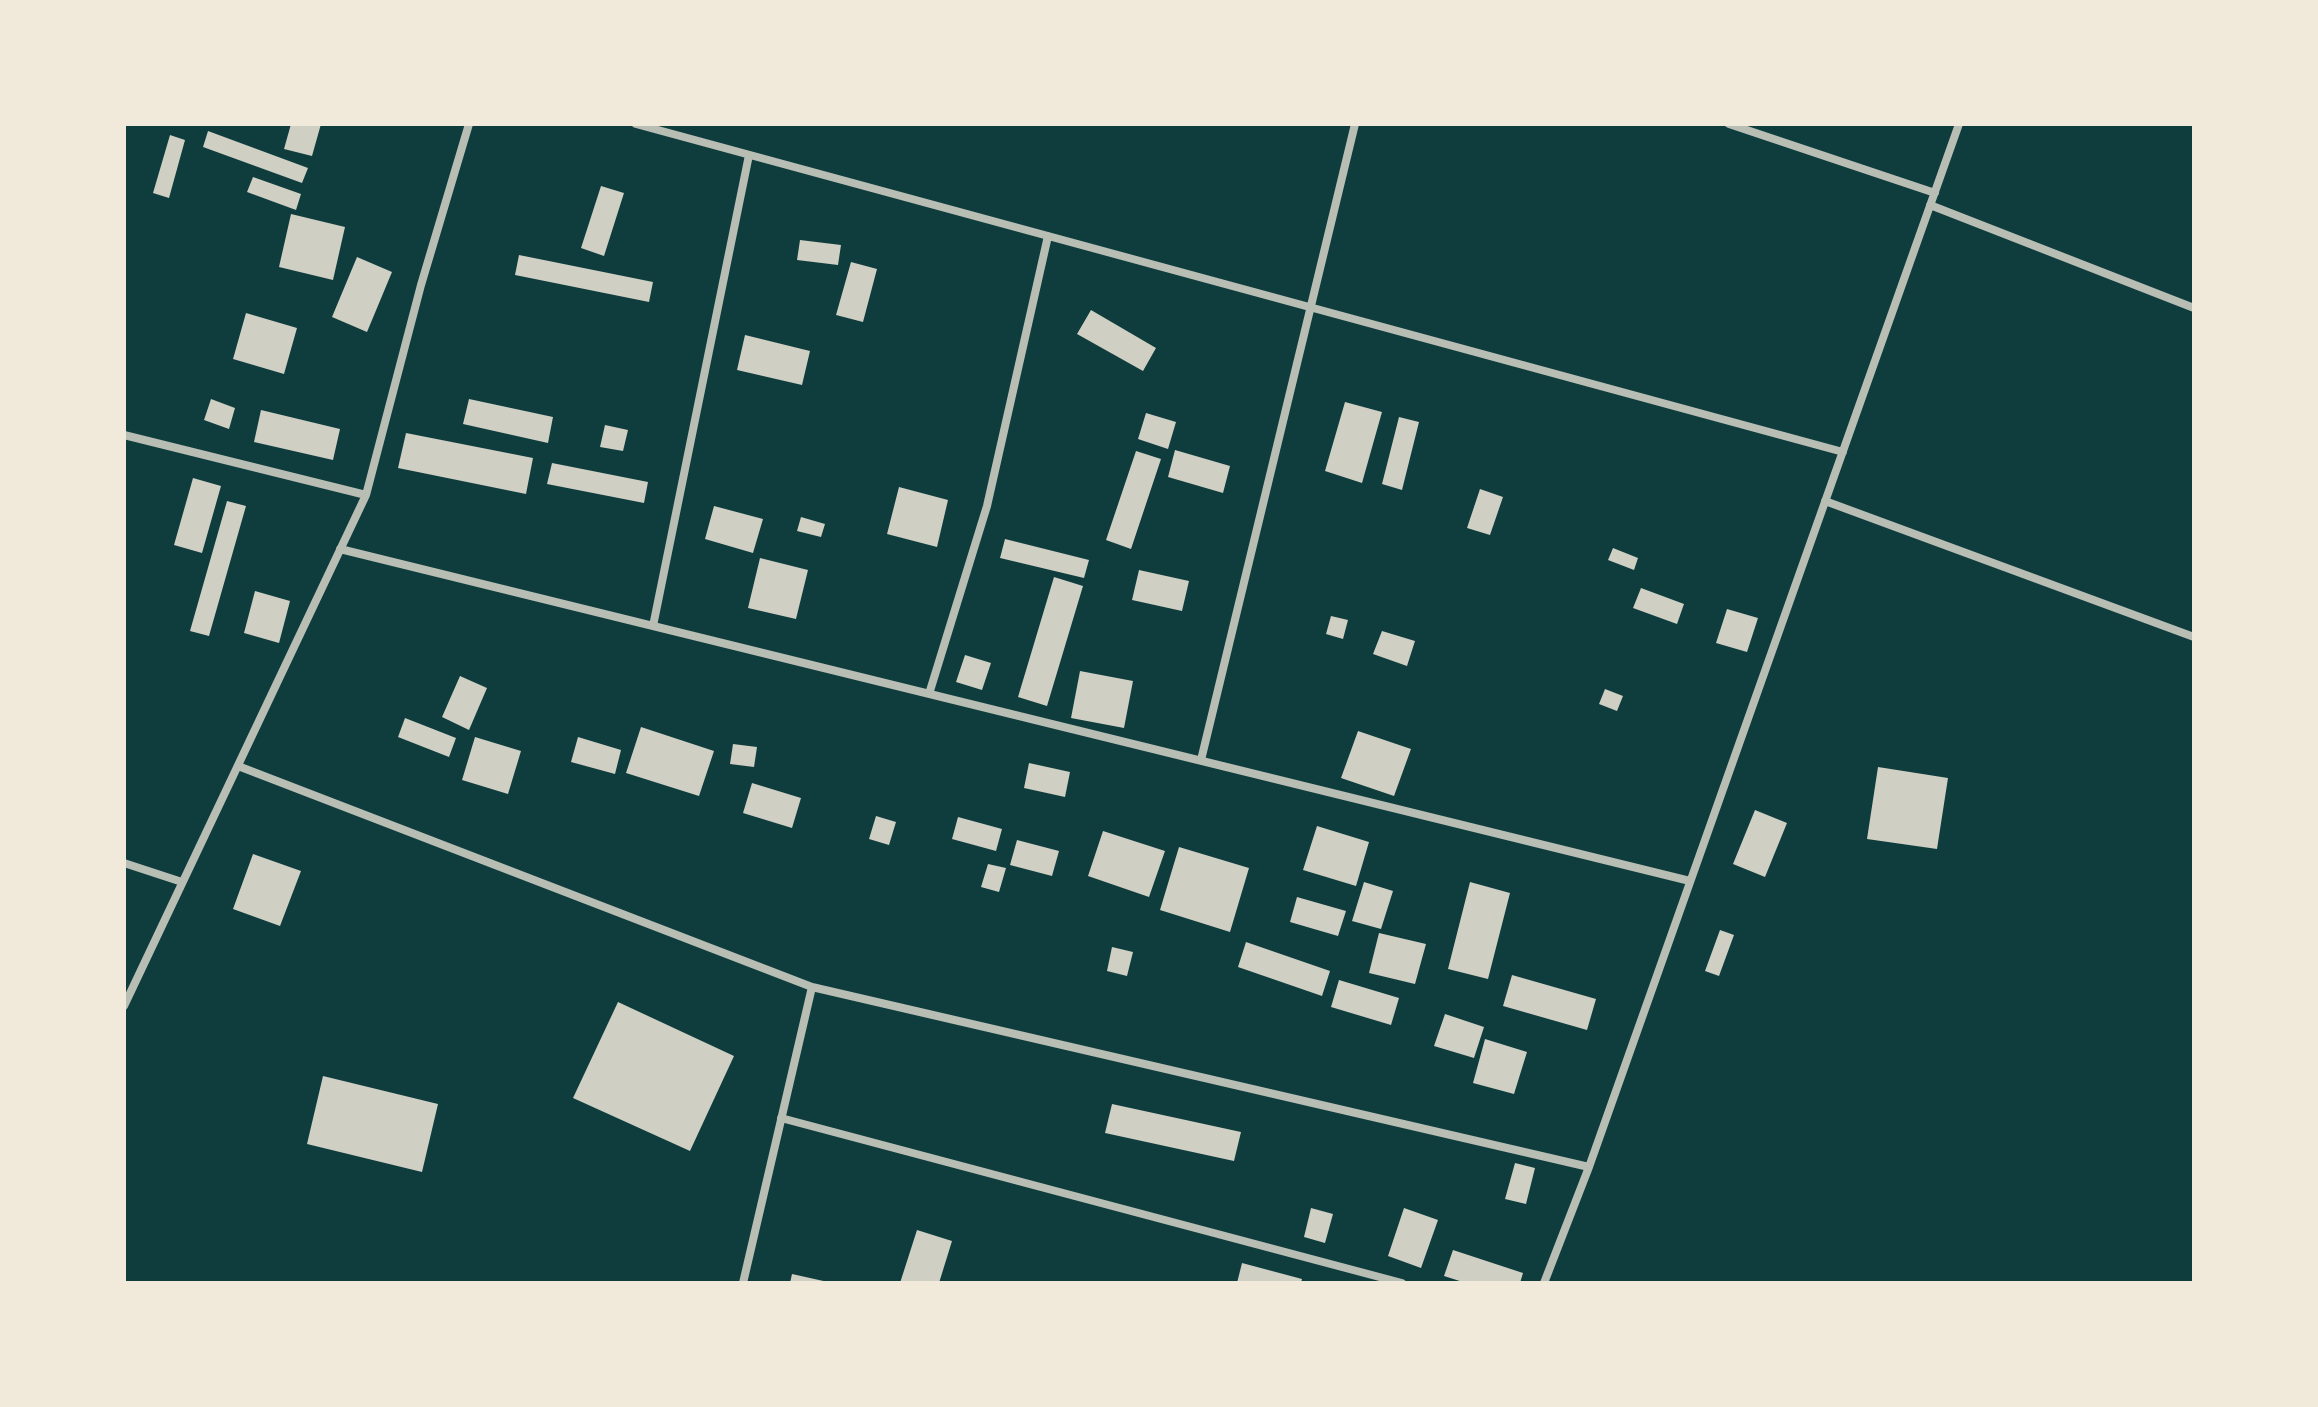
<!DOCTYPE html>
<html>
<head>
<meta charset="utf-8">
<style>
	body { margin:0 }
	#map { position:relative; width:2318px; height:1407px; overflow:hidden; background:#0f3d3e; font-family:"DM Sans",sans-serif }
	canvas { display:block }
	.frame { position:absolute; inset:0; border:126px solid #f1e9da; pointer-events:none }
</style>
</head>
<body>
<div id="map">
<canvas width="2318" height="1407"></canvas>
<div class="frame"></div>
</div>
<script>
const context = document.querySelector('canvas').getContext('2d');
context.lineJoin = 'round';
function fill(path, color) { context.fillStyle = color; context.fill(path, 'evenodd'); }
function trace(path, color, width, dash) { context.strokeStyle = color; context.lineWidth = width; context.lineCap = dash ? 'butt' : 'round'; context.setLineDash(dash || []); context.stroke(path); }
const building = new Path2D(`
	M291,124H321L312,156L284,149Z
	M208,131L308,168L302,183L203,147Z
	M170,135L185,140L169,198L153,193Z
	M253,177L301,194L296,210L247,192Z
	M601,186L624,193L604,256L581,248Z
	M291,214L345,227L333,280L279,267Z
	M800,240L841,245L838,265L797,260Z
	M519,255L653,282L649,302L515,275Z
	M357,257L392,272L367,332L332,317Z
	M851,262L877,269L863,322L836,315Z
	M1091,310L1156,348L1143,371L1077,334Z
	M246,313L297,328L284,374L233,359Z
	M745,335L810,351L802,385L737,370Z
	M211,399L235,408L229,429L204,420Z
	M469,399L553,417L548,443L463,424Z
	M1345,402L1382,412L1362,483L1325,471Z
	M261,410L340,429L333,460L254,442Z
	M1146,413L1176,422L1168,449L1138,439Z
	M1399,417L1419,422L1402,490L1382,484Z
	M605,425L628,430L623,451L600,447Z
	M406,433L533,458L526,494L398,468Z
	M1175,450L1230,466L1223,493L1168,477Z
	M1136,451L1161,459L1131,549L1106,540Z
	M552,463L648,482L644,503L547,484Z
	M193,478L221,486L202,553L174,545Z
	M899,487L948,500L937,547L887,534Z
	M1480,489L1503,497L1490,535L1467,528Z
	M227,501L246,506L209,636L190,631Z
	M714,506L763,519L753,553L705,539Z
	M801,517L825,524L821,537L797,531Z
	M1005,539L1089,560L1084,578L1000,558Z
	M1613,548L1638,558L1634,570L1608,560Z
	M760,558L808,570L796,619L748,608Z
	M1139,570L1189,581L1182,611L1132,600Z
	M1054,577L1083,586L1047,706L1018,697Z
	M1641,588L1684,604L1677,624L1633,608Z
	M255,591L290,601L279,643L244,633Z
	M1727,609L1758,618L1747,652L1716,643Z
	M1331,616L1348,620L1343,639L1326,634Z
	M1382,631L1415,641L1407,666L1373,654Z
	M965,655L991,663L982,690L956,682Z
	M1080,671L1133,681L1124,728L1071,718Z
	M460,676L487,688L469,730L442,717Z
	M1605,689L1623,696L1617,711L1599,704Z
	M405,718L456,738L449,757L398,737Z
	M641,727L714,751L699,796L626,773Z
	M1358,731L1411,749L1394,796L1341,778Z
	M475,737L521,751L508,794L462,780Z
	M578,737L621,750L615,774L571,762Z
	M733,744L757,747L754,767L730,764Z
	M1029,763L1070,772L1065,797L1024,788Z
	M1878,767L1948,778L1937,849L1867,839Z
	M752,783L801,798L792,828L743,813Z
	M1755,810L1787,823L1765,877L1733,864Z
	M876,816L896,822L889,845L869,839Z
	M958,817L1002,829L996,851L952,839Z
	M1317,826L1369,842L1356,886L1303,870Z
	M1103,831L1165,851L1149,897L1088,876Z
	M1017,840L1059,851L1052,876L1010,865Z
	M1179,847L1249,868L1230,932L1160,910Z
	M253,854L301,871L280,926L233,909Z
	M988,864L1006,868L999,892L981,887Z
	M1364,882L1393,891L1381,929L1352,921Z
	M1470,882L1510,893L1488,979L1448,969Z
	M1297,897L1346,911L1338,936L1290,922Z
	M1720,930L1734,935L1719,976L1705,971Z
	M1379,933L1426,944L1415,984L1369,973Z
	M1246,942L1330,971L1322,996L1238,967Z
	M1112,947L1133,952L1127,976L1107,971Z
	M1512,975L1596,999L1587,1030L1503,1006Z
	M1339,980L1399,998L1391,1025L1331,1007Z
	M618,1002L734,1056L690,1151L573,1098Z
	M1445,1014L1484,1027L1474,1058L1434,1046Z
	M1485,1039L1527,1052L1514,1094L1473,1083Z
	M323,1076L438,1104L422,1172L307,1144Z
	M1112,1104L1241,1132L1234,1161L1105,1133Z
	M1515,1163L1535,1168L1526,1204L1505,1199Z
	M1311,1208L1333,1214L1325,1243L1304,1237Z
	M1404,1208L1438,1220L1421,1268L1388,1256Z
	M917,1230L952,1241L939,1283H900Z
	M1453,1250L1523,1273L1520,1283H1466L1444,1276Z
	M1242,1263L1302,1279L1301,1283H1237Z
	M792,1274L828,1282L827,1283H790Z`);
const minor = new Path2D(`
	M636,124L1843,452
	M1729,124L1935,193
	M1930,205L2194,308
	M124,435L366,495
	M1825,501L2194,637
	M340,549L1690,881
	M653,626L749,155
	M929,694L987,506L1048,236
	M1201,760L1355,124
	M238,766L812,987L1589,1167
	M124,863L182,882
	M124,1006L366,495L421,285L469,124
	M781,1118L1402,1283
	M743,1283L812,987
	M1544,1283L1589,1167L1959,124`);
fill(building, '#cfcfc3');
trace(minor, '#b8beb3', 8);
</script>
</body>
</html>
